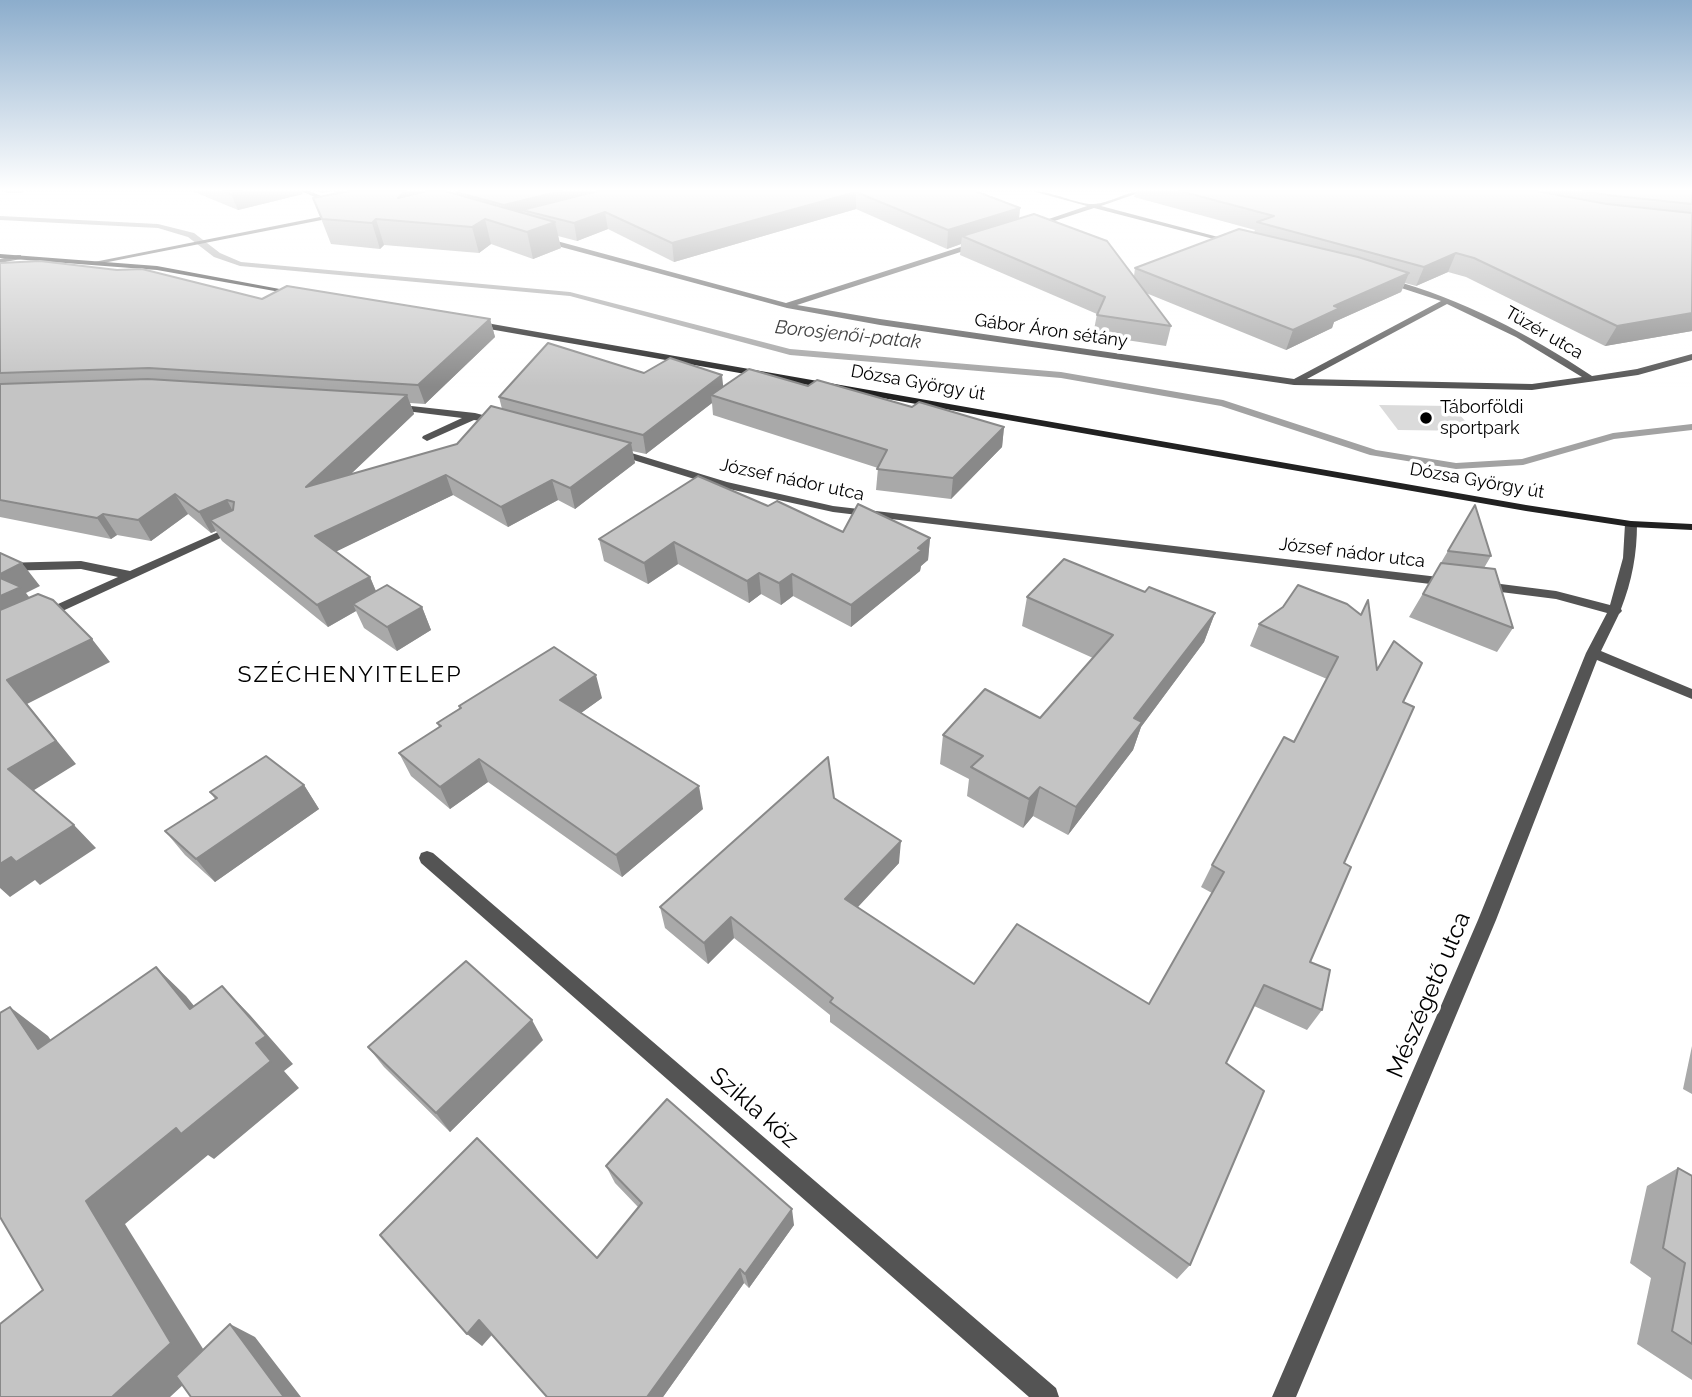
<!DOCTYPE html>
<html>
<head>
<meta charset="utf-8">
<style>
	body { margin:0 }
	canvas { display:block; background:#fff }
</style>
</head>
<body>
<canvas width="1692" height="1397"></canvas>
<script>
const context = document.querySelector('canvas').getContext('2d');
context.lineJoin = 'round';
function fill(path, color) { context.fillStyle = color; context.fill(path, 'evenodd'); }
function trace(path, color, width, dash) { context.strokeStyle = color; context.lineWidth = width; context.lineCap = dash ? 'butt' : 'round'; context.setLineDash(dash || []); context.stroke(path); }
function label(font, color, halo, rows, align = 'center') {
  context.font = font + ' Raleway,sans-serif'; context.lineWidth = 7; context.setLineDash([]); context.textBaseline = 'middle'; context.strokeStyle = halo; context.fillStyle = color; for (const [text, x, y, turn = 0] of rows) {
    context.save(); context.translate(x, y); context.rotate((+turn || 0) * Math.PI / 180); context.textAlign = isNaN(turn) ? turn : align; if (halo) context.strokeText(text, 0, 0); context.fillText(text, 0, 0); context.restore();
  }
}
const green = new Path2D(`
	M1379,405L1452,406L1474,431L1398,430Z`);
const stream = new Path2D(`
	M0,216L158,224L194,233L220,253L241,262L570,292L790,349L1061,372L1223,400L1376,450L1456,463L1522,459L1613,433L1692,424V430L1614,439L1523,465L1456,469L1370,455L1221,406L1061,378L790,355L570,296L240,266L214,257L188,237L158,228L0,220Z`);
const minor = new Path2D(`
	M301,191H310L338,204L333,205Z
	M1032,191C1053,191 1078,205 1094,204C1111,203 1126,191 1144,191L1101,206L1237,242L1233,244L1094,208L1036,227L1034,224L1087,206Z
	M542,237L786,303L976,242L979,246L797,305L880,319L1294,379L1441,301L1386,283L1385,281L1389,279C1462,299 1529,334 1592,376L1637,369L1692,354V360L1638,375L1532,390L1294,385L880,325L787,308L539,241ZM1447,304L1516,337L1582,377L1532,384L1307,379Z
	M18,255H21V259L0,263V259Z
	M393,404L475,413L502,420L497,423L474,420L427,441L422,438L423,436L462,418L390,409V405Z
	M615,448L727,482L833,506L1447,578L1453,582L1447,586L833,512L720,487L611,453L610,451Z
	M1631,521L1637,524C1637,554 1632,581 1621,609L1622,611L1619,614L1601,651L1692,689V699L1597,660L1496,920L1296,1397H1272L1478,920L1586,653L1607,613L1556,599L1485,590L1479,586L1485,582L1556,591L1610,605L1623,558L1625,524Z
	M234,525L240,528L238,530L43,620L38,619L37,616L38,613L118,577L81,569L0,571V563L81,561L130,571Z
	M427,851L433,853L1056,1388L1059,1397H1029L421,863L419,858L421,853Z`);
const tertiary = new Path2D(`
	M340,213L342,216L98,264L94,262Z`);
const secondary = new Path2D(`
	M0,254L157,266L301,293L297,295L157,270L0,258Z
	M475,321L1526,505L1631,521L1692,524V530L1631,527L1526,511L472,326L471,324Z`);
const wall = new Path2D(`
	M0,191H26L22,193H9Z
	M192,191H301L303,194L238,210Z
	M314,191H445L457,195L456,192L975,191L1020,208L1019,219L1134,276L1135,268L1254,232L1255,230L1134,197L1136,191H1692V331L1605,346L1466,277L1448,272L1416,286L1405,283L1401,292L1334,322L1332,328L1286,350L1146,293L1171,326L1166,346L1093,335L1097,314L960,255L961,244L947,249L856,209L674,262L608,229L577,241L558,236L561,248L533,259L491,244L479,253L384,245L380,249L331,244L313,198L335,194L334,191L323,193Z
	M0,263L262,299L490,319L495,337L425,404L410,403L414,414L351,474L457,444L502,409L499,397L644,373L724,387L808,386L912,407L1004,427L1002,447L951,499L876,490L878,468L713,415L712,403L646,454L632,451L635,463L575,509L558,500L508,527L453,495L336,551L370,577L376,591L422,607L431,630L397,651L364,628L356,611L328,627L222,541L216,531L211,533L188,514L151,541L117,535L111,539L0,517Z
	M1475,505L1491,556L1484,568L1513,628L1497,652L1409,617Z
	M843,532L930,538L928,560L921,566L920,571L851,627L793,596L781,605L761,594L749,603L678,564L648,584L604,561L599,539Z
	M1145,592L1215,613L1204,642L1141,727L1133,750L1068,835L1033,816L1023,828L967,796L969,779L940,764L943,735L1040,718L1093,658L1022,626L1027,597Z
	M1259,624L1377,670L1403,702L1344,863L1310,962L1322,1010L1307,1030L1254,1006L1226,1063L1190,1265L1177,1279L830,1022V1015L734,938L708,964L665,928L660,907L834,798L899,863L857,907L974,984L1149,1004L1212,893L1201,887L1212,865L1294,742L1327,679L1250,646Z
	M602,698L581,713L703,809L622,877L488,782L450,809L411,776L399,753L439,727L437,723L460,708L459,706Z
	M304,785L319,809L215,882L185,855L165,831L215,799L210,792Z
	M543,1040L450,1132L384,1067L368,1047Z
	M1692,1046V1094L1683,1089Z
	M477,1138L597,1258L639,1208L615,1183L606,1166L794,1225L749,1288L744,1283L663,1397H547L492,1335L482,1346Z
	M1678,1168L1692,1176V1380L1637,1344L1651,1278L1630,1263L1647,1186Z`);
const shadedWall = new Path2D(`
	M242,191H301L303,194L238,210L231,194Z
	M355,191H436L357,208Z
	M561,191H634L522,210L524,218L508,222L504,205Z
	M856,192V209L674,262L672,243Z
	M1020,208L1018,226L962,236L961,244L947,249L948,230Z
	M605,212L608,229L577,241L574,223Z
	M376,219L384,245L380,249L372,223Z
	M485,219L491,244L479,253L472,227Z
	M555,222L561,248L533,259L527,232Z
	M1456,253L1448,272L1416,286L1424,267Z
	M1409,273L1401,292L1334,322L1332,328L1286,350L1293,330L1334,306Z
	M1692,313V331L1605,346L1617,326Z
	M490,319L495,337L425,404L418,385Z
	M722,375L724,394L711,395L712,403L646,454L643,435Z
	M407,395L414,414L316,507L306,487Z
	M1004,427L1002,447L951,499L953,478Z
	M631,443L635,463L575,509L570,488Z
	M446,475L453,495L325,557L315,536Z
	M552,480L558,500L508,527L501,507Z
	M175,494L188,514L151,541L138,520Z
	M227,500L238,521L210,520L216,531L211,533L199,512Z
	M103,514L117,535L111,539L97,518Z
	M930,538L928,560L921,566L920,571L851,627V605Z
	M674,542L678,564L648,584L644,563Z
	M22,563L40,586L26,593L39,610L0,628V574Z
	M759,573L761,594L749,603L747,581Z
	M792,574L793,596L781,605L779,583Z
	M370,577L379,599L353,604L356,611L328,627L317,605Z
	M422,607L431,630L397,651L387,627Z
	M1215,613L1204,642L1141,727L1133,750L1068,835L1076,807L1134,718Z
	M92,639L110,662L27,704L76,764L31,792L8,769L7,680Z
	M596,675L602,698L567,723L560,700Z
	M479,759L488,782L450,809L440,787Z
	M304,785L319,809L215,882L196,859Z
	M699,786L703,809L622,877L616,855Z
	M1040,787L1033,816L1023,828L1029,799Z
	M74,825L96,848L40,885L35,880L10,897L0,888V864L11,857Z
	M901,841L899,863L845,921V899Z
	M731,917L734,938L708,964L704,943Z
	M156,967L186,996L220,1038L190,1009Z
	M222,986L250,1015L293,1064L284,1071L299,1088L214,1159L208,1155L125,1224L210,1360L170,1397H112L86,1201L256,1043Z
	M10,1007L48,1036L76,1077L38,1049Z
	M532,1020L543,1040L450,1132L436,1113Z
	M792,1209L794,1225L749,1288L745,1274Z
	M740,1269L744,1283L663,1397H647Z
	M479,1320L493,1333L482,1346L467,1334Z
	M230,1324L255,1337L301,1397H284Z`);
const building = new Path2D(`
	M224,191H242L231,194Z
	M350,191H405L398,198L427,191H445L555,222L527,232L485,219L472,227L376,219L372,223L322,219L313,198Z
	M460,191H561L504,205L456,192Z
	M598,191H975L1020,208L948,230L856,192L672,243L605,212L574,223L522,210Z
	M1180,191H1536L1607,204L1692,213V313L1617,326L1474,258L1456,253L1424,267L1257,222L1274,216Z
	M1583,191H1692V204L1607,195Z
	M1034,214L1107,241L1171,326L1097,315L1105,297L962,236Z
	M1239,229L1358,257L1409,273L1334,306L1340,308L1293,330L1135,268Z
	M40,261L117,270L142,269L262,299L287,286L490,319L418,385L149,368L0,373V263Z
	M548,343L644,373L670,358L722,375L643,435L499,397Z
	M749,369L808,386L817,380L912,407L919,402L1004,427L953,478L877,469L887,450L711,395Z
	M148,379L407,395L306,487L457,444L491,406L631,443L570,488L552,480L501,507L446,475L315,536L370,577L317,605L210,520L233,510L234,502L227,500L199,512L175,494L138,520L103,514L97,518L0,500V384Z
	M698,476L768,506L777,501L843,532L858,504L930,538L918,548L922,550L851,605L792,574L779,583L759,573L747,581L674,542L644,563L599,539Z
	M1475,505L1491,556L1448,551Z
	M0,553L22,563L0,574Z
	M1064,559L1145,592L1149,587L1215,613L1134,718L1142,722L1076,807L1040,787L1029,799L971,767L983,756L943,735L985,689L1040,718L1113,635L1027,597Z
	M1441,563L1495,569L1513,628L1423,594Z
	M0,578L21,587L0,596Z
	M387,585L422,607L387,627L353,604Z
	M1298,585L1347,604L1361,615L1368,600L1377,670L1394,641L1422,663L1403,702L1414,707L1344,863L1351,867L1310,962L1330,970L1322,1010L1264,985L1226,1063L1264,1091L1190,1265L830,1002L833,998L731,917L704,943L660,907L828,757L834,798L901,841L845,899L974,984L1017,924L1149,1004L1224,872L1212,865L1284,737L1294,742L1338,657L1259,624L1283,607Z
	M38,594L53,600L92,639L7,680L56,741L8,769L74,825L16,862L11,857L0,864V610Z
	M554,647L596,675L560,700L699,786L616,855L479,759L440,787L399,753L441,726L437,723L461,708L459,706Z
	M266,756L304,785L196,859L165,831L217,798L210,792Z
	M466,961L532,1020L436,1113L368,1047Z
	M156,967L190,1009L222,986L266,1036L256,1043L271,1061L181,1134L176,1128L86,1201L171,1343L112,1397H0V1324L43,1290L0,1217V1013L10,1007L38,1049Z
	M667,1099L792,1209L745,1274L740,1269L647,1397H547L479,1320L467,1334L380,1235L477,1138L597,1258L642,1203L606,1166Z
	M1678,1168L1692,1176V1344L1672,1331L1685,1263L1663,1248Z
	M230,1324L284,1397H191L176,1376Z`);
const markers = [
	[1426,418,7,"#000"]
];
const farStreetnames = [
	["Gábor Áron sétány",1051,331,8],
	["Tüzér utca",1544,333,30],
	["Dózsa György út",918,383,10],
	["József nádor utca",792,480,12],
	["Dózsa György út",1477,481,10],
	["József nádor utca",1352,553,7]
];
const farPoinames = [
	["Táborföldi",1440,408],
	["sportpark",1440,429]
];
const farWaternames = [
	["Borosjenői-patak",848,335,6]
];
const neighbourhoodNames = [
	["SZÉCHENYITELEP",350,675]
];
const nearStreetnames = [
	["Mészégető utca",1429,995,-67],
	["Szikla köz",754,1108,41]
];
fill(green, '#dbdbdb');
fill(stream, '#a2a2a2');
fill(minor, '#545454');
fill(tertiary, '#545454');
fill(secondary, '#212121');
fill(wall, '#a9a9a9');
fill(shadedWall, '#898989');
fill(building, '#c4c4c4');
trace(building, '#898989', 2);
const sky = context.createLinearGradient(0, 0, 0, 387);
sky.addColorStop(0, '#8cadcc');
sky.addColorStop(0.49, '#fff');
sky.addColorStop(1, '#ffffff00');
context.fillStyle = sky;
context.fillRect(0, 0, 1692, 387);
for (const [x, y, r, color] of markers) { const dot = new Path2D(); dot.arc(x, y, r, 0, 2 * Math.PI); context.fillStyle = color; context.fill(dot); trace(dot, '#fff', 2.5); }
label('18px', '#000', '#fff', farStreetnames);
label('18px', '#000', '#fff', farPoinames, 'left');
label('italic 19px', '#434343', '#fff', farWaternames);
context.letterSpacing = '2px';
label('23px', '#000', '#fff', neighbourhoodNames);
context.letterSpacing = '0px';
label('24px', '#000', '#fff', nearStreetnames);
</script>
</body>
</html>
